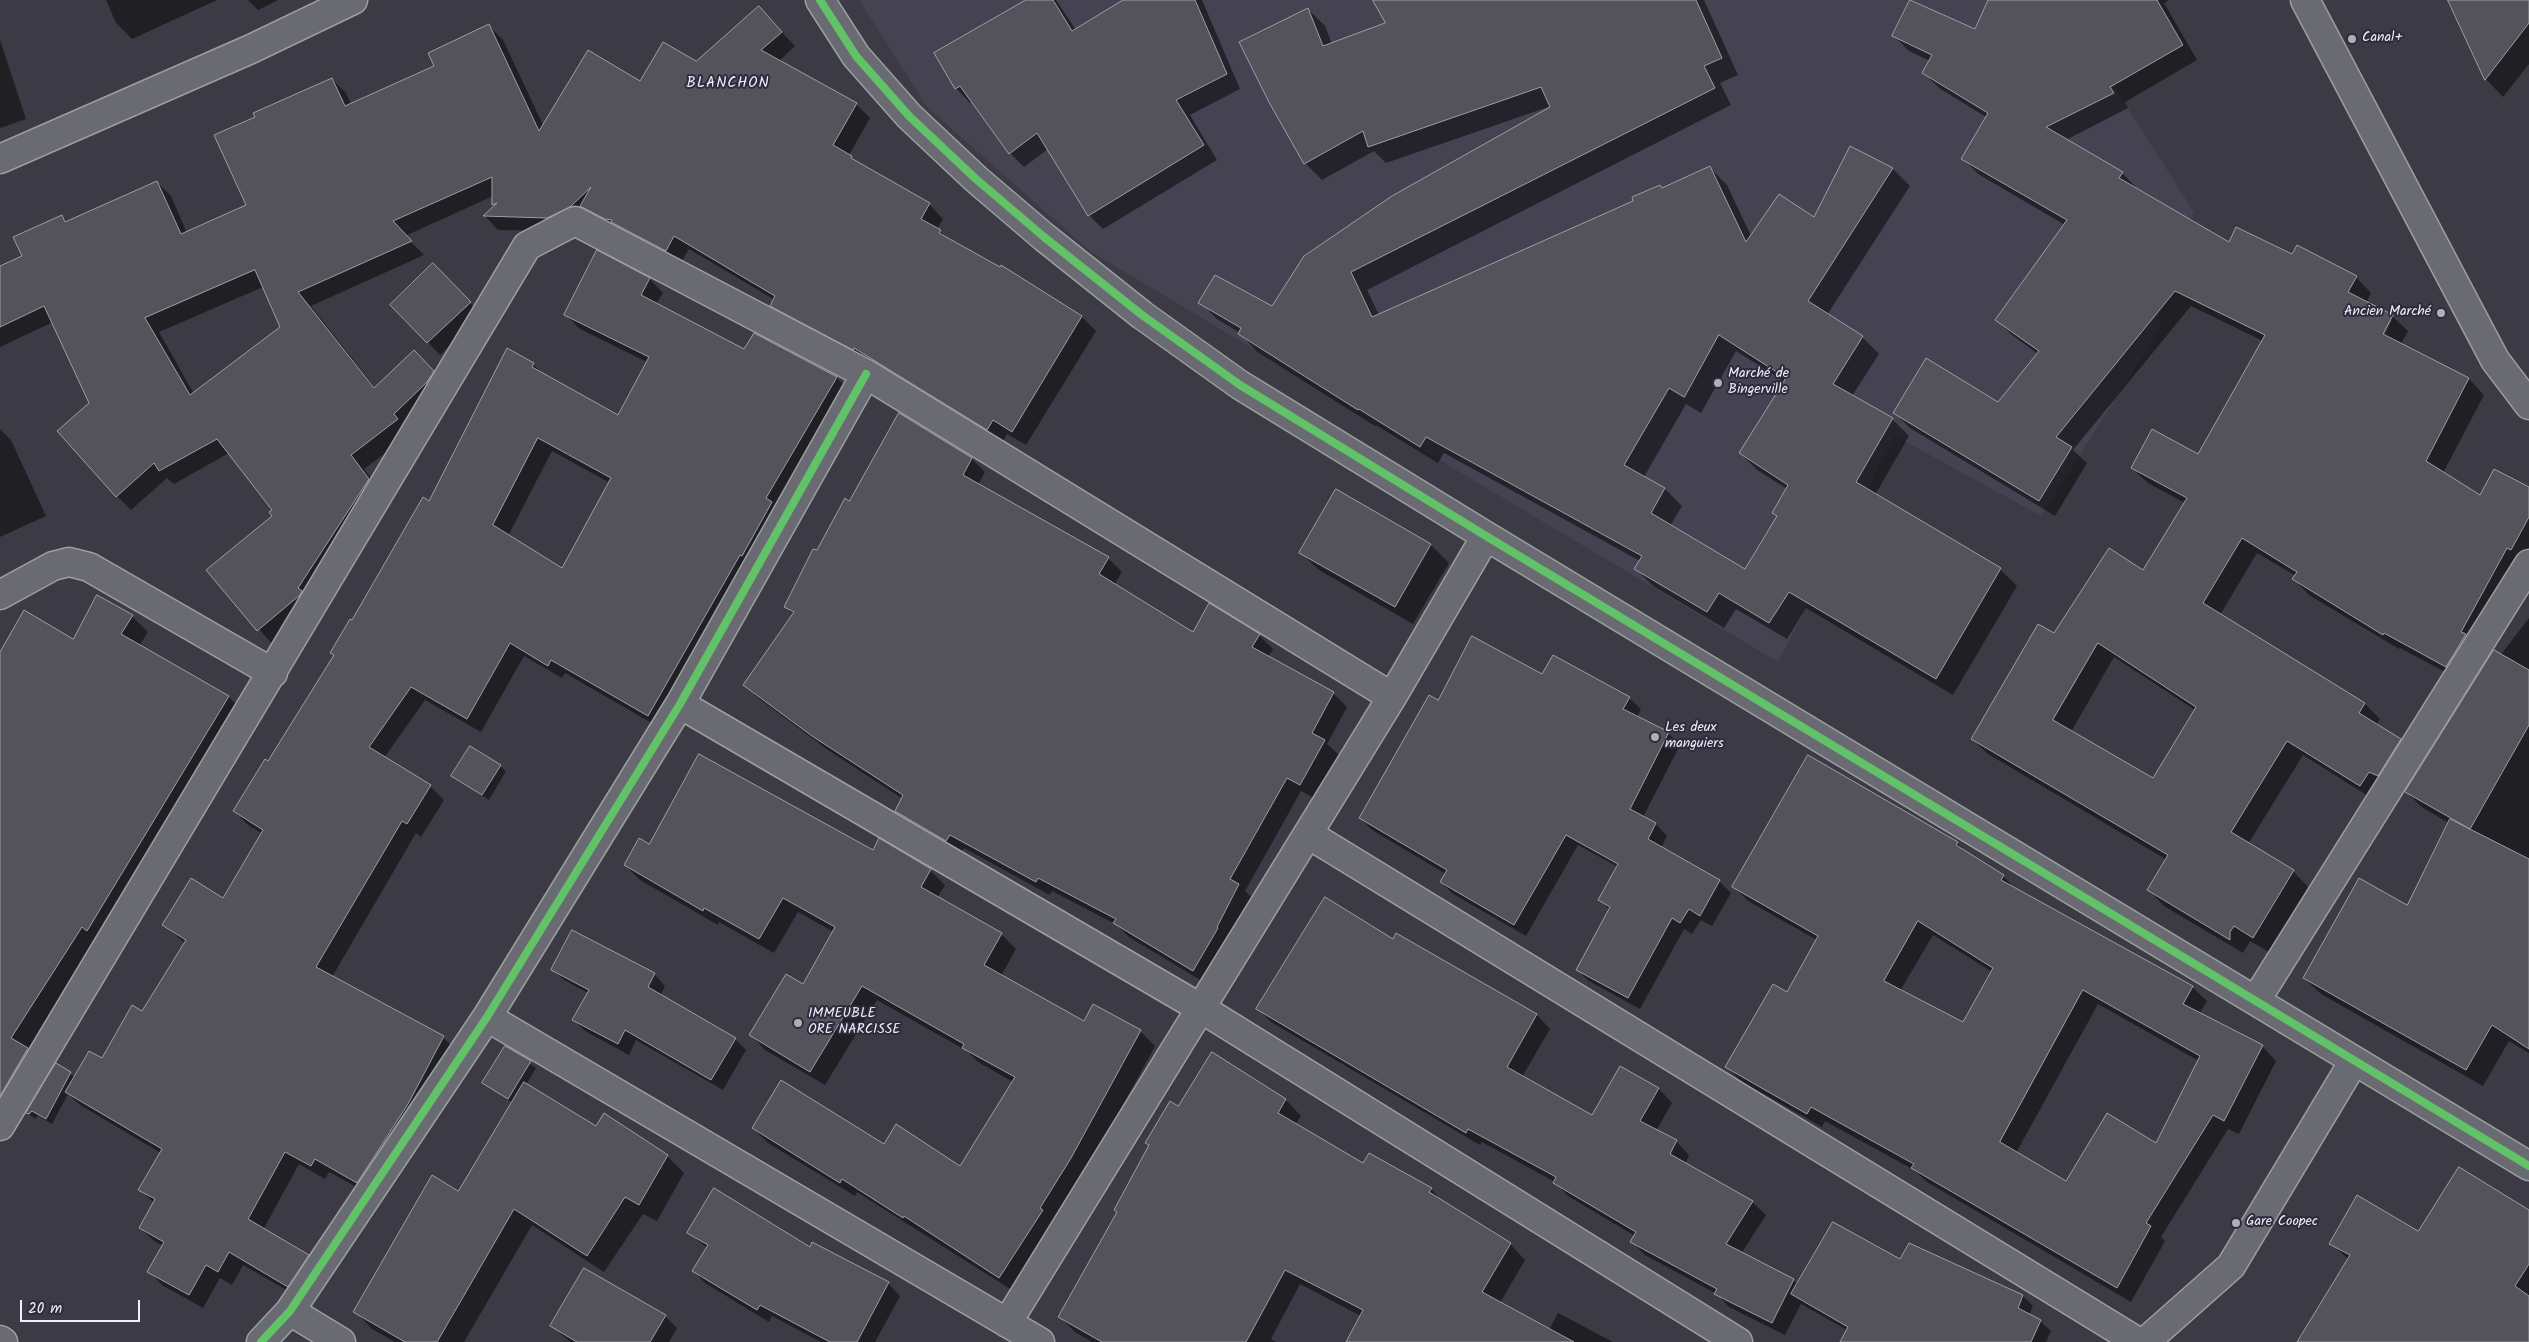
<!DOCTYPE html>
<html>
<head>
<meta charset="utf-8">
<style>
	body { margin:0 }
	#map { position:relative; width:2529px; height:1342px; overflow:hidden; background:#3c3a44; font-family:Kalam,sans-serif }
	canvas { display:block }
	.scale { position:absolute; left:20px; top:1300px; width:120px; height:22px; box-sizing:border-box; border:2px solid #e8f1f8; border-top:0; padding-left:6px; font-size:15px; line-height:18px; white-space:nowrap; color:#e8f1f8; -webkit-text-stroke:4px #2f2a3d; paint-order:stroke }
</style>
</head>
<body>
<div id="map">
<canvas width="2529" height="1342"></canvas>
<div class="scale">20 m</div>
</div>
<script>
const context = document.querySelector('canvas').getContext('2d');
context.lineJoin = 'round';
function fill(path, color) { context.fillStyle = color; context.fill(path, 'evenodd'); }
function trace(path, color, width, dash) { context.strokeStyle = color; context.lineWidth = width; context.lineCap = dash ? 'butt' : 'round'; context.setLineDash(dash || []); context.stroke(path); }
function label(font, color, halo, rows, align = 'center') {
  context.font = font + ' Kalam,sans-serif'; context.lineWidth = 4; context.setLineDash([]); context.textBaseline = 'middle'; context.strokeStyle = halo; context.fillStyle = color; for (const [text, x, y, turn = 0] of rows) {
    context.save(); context.translate(x, y); context.rotate((+turn || 0) * Math.PI / 180); context.textAlign = isNaN(turn) ? turn : align; if (halo) context.strokeText(text, 0, 0); context.fillText(text, 0, 0); context.restore();
  }
}
const built = new Path2D(`
	M859,0H2070L2117,91L2194,212L2157,279L2160,329L2041,516L1895,436L1778,662L1091,252L927,107Z`);
const shadow = new Path2D(`
	M106,0H217L132,39L116,23Z
	M248,0H278L258,10Z
	M1029,0H1056L1076,30L1126,0H1202L1240,89L1190,115L1217,160L1103,229L1089,215L1048,149L1024,167L1010,153L973,101L970,103L956,88Z
	M1374,0H1704L1738,75L1720,83L1731,105L1367,290L1379,315L1710,168L1727,185L1751,236L1815,219L1851,148L1893,169L1910,186L1827,315L1862,337L1879,354L1852,396L1892,419L1909,436L1875,495L2000,569L2017,586L1953,695L1806,608L1787,639L1736,609L1724,628L1653,586L1636,569L1640,561L1444,453L1438,463L1376,425L1375,426L1256,351L1240,333L1217,319L1200,302L1273,307L1554,105L1386,163L1374,151L1322,180L1305,163L1308,9L1325,26L1332,44L1386,23ZM1736,351L1785,382L1740,453L1757,470L1787,489L1773,513L1778,517L1746,571L1670,526L1682,506L1665,489L1644,477L1686,404L1701,413Z
	M1911,0L1975,30L1989,0H2169L2164,3L2197,60L2125,102L2128,108L2066,140L2122,173L2137,188L2136,190L2229,244L2293,256L2356,277L2371,293L2366,303L2392,316L2408,331L2401,344L2469,379L2484,395L2443,473L2480,497L2529,489V560L2462,681L2400,648L2399,649L2309,595L2294,579L2296,576L2257,553L2220,615L2365,704L2380,719L2376,725L2400,740L2416,755L2376,801L2303,755L2248,844L2293,871L2308,887L2269,952L2250,941L2243,953L2164,906L2149,890L2167,860L1988,754L1972,739L2055,635L2144,571L2185,503L2148,483L2132,468L2198,456L2263,341L2191,306L2073,450L2087,463L2055,516L1910,428L1895,413L1998,403L2038,354L2012,335L1997,320L2065,225L1978,174L1963,158L1986,117L1939,88L1924,73L1930,61L1909,51L1894,36ZM2389,320H2392L2382,340L2379,339ZM2114,657L2195,710L2153,780L2071,732Z
	M2449,0H2529V64L2503,97L2486,79Z
	M759,8L795,46L779,61L856,104L870,118L849,155L857,163L929,204L943,219L937,229L948,239L1000,269L1002,266L1082,317L1096,331L1026,445L1007,434L1002,443L785,320L771,305L775,300L689,249L680,264L562,231L498,230L485,216L495,206L493,196L405,236L424,255L311,306L376,389L414,352L447,386L411,434L364,469L383,494L314,609L272,644L208,570L273,516L274,510L229,453L174,484L167,478L131,510L117,496L90,403L53,322L0,347V268L23,256L62,216L67,222L157,182L171,196L187,233L248,205L256,117L332,79L346,93L351,104L436,66L489,26L503,40L544,127L640,83L696,63ZM263,287L282,327L194,394L159,332Z
	M0,40L26,119L0,128Z
	M597,252L650,279L663,293L656,304L744,351L754,334L837,378L850,391L662,729L565,673L562,678L524,656L481,732L425,700L384,758L430,786L444,800L421,837L416,833L332,977L443,1037L457,1051L371,1195L329,1172L325,1179L299,1164L263,1230L308,1256L321,1270L302,1299L243,1265L232,1285L220,1278L203,1308L162,1285L149,1271L163,1246L154,1241L140,1228L154,1203L140,1189L161,1153L80,1105L68,1094L52,1124L38,1116L35,1119L28,1113L56,1065L75,1077L102,1060L142,1013L186,944L163,924L223,900L263,834L248,825L234,811L269,763L335,656L331,653L430,503L533,364L545,376L619,417L647,362L580,329L566,315ZM552,451L610,483L562,570L508,536Z
	M433,265L482,315L440,355L392,305Z
	M0,429L11,440L46,516L0,537Z
	M971,458L985,472L978,485L1108,558L1122,572L1114,585L1193,634L1259,635L1273,649L1268,657L1333,693L1347,707L1327,744L1339,755L1314,798L1301,791L1245,891L1253,899L1207,984L1129,937L1117,925L1052,891L1050,895L964,848L960,854L910,825L896,811L903,799L828,750L758,698L744,684L794,615L786,607L817,552L850,502Z
	M1336,490L1431,545L1449,563L1413,624L1319,570L1301,553Z
	M132,616L148,632L139,646L229,697L244,713L0,1109V655L73,640Z
	M2529,618V1053L2509,1041L2483,1086L2321,994L2304,978L2407,907L2449,823L2423,808L2406,792L2455,714Z
	M1542,675L1629,698L1641,709L1637,717L1668,733L1680,745L1643,817L1656,824L1667,836L1661,848L1719,881L1731,893L1712,926L1701,920L1692,934L1684,929L1640,1009L1589,981L1577,970L1610,910L1600,900L1618,867L1578,845L1526,936L1453,894L1441,882L1446,874L1372,830L1360,818L1438,701Z
	M500,766L506,771L489,800L453,776Z
	M1957,843L1969,855L2003,876L2017,891L2192,987L2207,1001L2199,1014L2262,1046L2276,1061L2239,1134L2228,1129L2161,1237L2165,1241L2131,1302L1927,1182L1914,1170L1825,1121L1822,1127L1741,1081L1726,1066L1787,994L1817,940L1748,901L1734,887ZM1933,935L1992,972L1964,1024L1900,991ZM2098,1004L2199,1061L2157,1144L2067,1183L2016,1153Z
	M650,845L873,852L930,870L945,885L937,898L1001,934L1016,949L1001,976L1085,1022L1094,1006L1140,1031L1155,1046L1086,1173L1015,1292L857,1192L855,1196L768,1143L753,1128L884,1145L961,1167L1013,1082L978,1062L967,1051L877,1000L825,1085L765,1050L751,1035L804,986L834,932L798,912L774,953L719,922L718,925L640,880L625,865Z
	M573,931L654,974L665,986L660,996L735,1039L746,1050L723,1090L636,1040L629,1055L585,1031L574,1020L588,993L564,980L553,969Z
	M1397,935L1537,1015L1550,1029L1522,1077L1593,1116L1621,1068L1659,1089L1672,1103L1656,1131L1676,1141L1689,1155L1685,1164L1752,1202L1766,1215L1741,1254L1793,1280L1798,1285L1900,1261L1909,1245L2023,1296L2033,1306L2029,1315L2040,1321L2051,1331L2046,1342H1841L1847,1330L1801,1304L1785,1335L1729,1307L1717,1294L1645,1255L1632,1242L1635,1236L1568,1196L1555,1182L1482,1142L1480,1145L1271,1022L1258,1009L1394,940Z
	M505,1047L536,1068L526,1085L596,1127L667,1156L684,1173L657,1221L643,1214L604,1272L532,1225L464,1342H395L372,1329L355,1311L459,1192L513,1103L484,1083Z
	M1212,1054L1286,1100L1301,1116L1295,1125L1364,1165L1431,1189L1446,1205L1510,1244L1525,1260L1500,1303L1549,1330L1558,1313L1613,1342H1347L1361,1316L1300,1284L1271,1339L1276,1342H1092L1075,1332L1060,1317L1179,1108Z
	M2529,1212V1342H2299L2349,1260L2331,1243L2419,1232Z
	M689,1233L810,1249L888,1283L900,1296L875,1342H821L772,1316L769,1322L705,1283L693,1270L707,1248Z
	M665,1316L677,1328L669,1342H570L552,1326Z`);
const building = new Path2D(`
	M1026,0H1053L1072,31L1123,0H1195L1227,74L1176,100L1204,145L1088,216L1037,133L1009,154L960,86L955,89L934,53Z
	M1373,0H1696L1722,58L1704,66L1715,88L1351,272L1372,317L1633,201L1632,197L1660,185L1662,188L1710,166L1746,242L1779,194L1814,217L1850,146L1893,168L1808,301L1863,336L1833,384L1893,418L1856,482L2001,568L1936,679L1789,592L1769,623L1719,593L1707,612L1634,569L1642,556L1426,437L1420,447L1359,409L1358,410L1238,334L1241,328L1198,303L1215,275L1272,306L1304,256L1392,196L1550,107L1541,87L1368,147L1363,131L1304,164L1270,104L1239,42L1308,8L1323,46L1385,23ZM1719,335L1786,378L1739,453L1788,485L1772,513L1777,516L1745,569L1651,513L1665,488L1624,465L1669,388L1684,397Z
	M1910,0L1975,29L1988,0H2157L2183,45L2110,87L2114,93L2046,127L2123,172L2119,178L2229,242L2236,227L2292,254L2297,245L2357,276L2348,292L2393,315L2383,334L2469,378L2426,461L2480,495L2494,469L2529,487V517L2511,550L2507,548L2461,632L2466,634L2446,667L2384,633L2383,635L2292,579L2297,572L2242,538L2203,603L2365,703L2359,713L2401,739L2378,776L2369,772L2360,786L2287,741L2231,832L2294,870L2253,938L2234,926L2230,932V940L2147,890L2168,855L1971,739L2038,624L2054,633L2109,548L2143,570L2187,498L2131,468L2152,429L2198,454L2265,335L2175,291L2056,437L2072,447L2039,501L1893,413L1926,358L1998,402L2039,351L1995,320L2067,220L1961,159L1988,113L1922,73L1932,55L1892,36ZM2098,643L2196,707L2153,778L2053,720Z
	M2448,0H2529V23L2485,80Z
	M759,6L782,32L761,50L857,103L833,145L852,156L851,158L930,203L921,219L941,230L939,233L1000,267L1001,265L1082,316L1012,432L993,420L987,430L854,348L853,350L770,306L775,296L674,236L666,251L611,222L612,220L605,219L580,206L591,187L570,207L547,218L483,216L497,203L492,205V177L393,221L412,241L298,292L374,388L414,350L434,371L427,382L394,414L398,419L351,455L369,479L298,588L302,591L300,595L257,631L206,570L272,516L269,512L272,510L217,439L159,471L154,463L116,497L57,431L89,403L44,306L0,327V266L22,256L13,237L62,215L65,222L157,181L181,234L246,205L214,135L255,117L253,113L332,78L345,106L434,66L428,53L489,24L539,131L588,50L640,81L663,42L696,61ZM255,270L280,327L190,395L145,318Z
	M597,250L650,278L641,295L744,349L754,333L837,377L766,498L772,502L742,556L740,555L648,716L551,660L548,666L510,643L467,719L411,687L369,747L431,785L407,824L402,821L316,967L444,1036L408,1104L357,1183L315,1159L311,1166L285,1152L248,1219L309,1255L288,1287L229,1252L218,1272L206,1265L189,1295L147,1272L164,1242L139,1228L155,1199L138,1190L162,1149L65,1092L89,1051L102,1058L132,1005L142,1011L186,940L162,925L191,878L223,898L263,830L233,811L265,759L268,761L334,655L330,653L350,619L352,620L423,497L429,501L507,348L534,363L532,367L618,415L649,357L564,315ZM538,438L611,478L562,568L493,525Z
	M433,263L471,302L427,343L390,305Z
	M899,413L972,458L963,475L1109,557L1099,574L1193,632L1209,603L1260,634L1252,647L1334,692L1312,733L1325,740L1300,785L1287,778L1230,879L1239,884L1217,927L1218,928L1193,971L1113,923L1116,919L1038,878L1036,882L950,835L946,841L895,811L903,795L812,736L743,685L794,612L784,607L813,549L817,550L845,498L849,501Z
	M1336,489L1431,544L1395,607L1299,553Z
	M97,595L133,615L121,634L229,696L87,931L82,927L11,1038L28,1048L0,1096V652L24,610L73,639Z
	M1472,636L1542,674L1553,655L1630,697L1623,709L1669,732L1630,809L1656,823L1648,839L1720,880L1700,916L1689,909L1680,923L1672,918L1628,998L1576,970L1610,907L1598,900L1618,864L1566,835L1514,925L1440,882L1447,870L1359,818L1429,695L1438,700Z
	M2494,650L2529,670V725L2470,829L2405,792Z
	M470,746L501,765L482,795L451,776Z
	M699,754L873,850L879,838L931,869L921,887L1002,933L984,965L1084,1021L1093,1004L1141,1030L1071,1158L1040,1208L1043,1210L999,1278L904,1216L903,1218L842,1179L840,1183L752,1128L781,1080L884,1144L896,1124L960,1166L1015,1077L962,1048L964,1044L862,986L810,1072L749,1035L786,974L803,984L835,927L783,898L759,939L704,908L703,911L624,865L639,838L649,844Z
	M1808,755L1958,842L1956,845L2004,875L2001,880L2193,986L2183,1004L2263,1045L2224,1121L2213,1115L2146,1223L2151,1226L2117,1288L1911,1168L1914,1164L1811,1107L1807,1114L1725,1067L1773,984L1787,992L1818,936L1732,887ZM1918,921L1993,968L1963,1022L1884,981ZM2083,990L2200,1056L2156,1143L2107,1113L2066,1181L2000,1142Z
	M2450,819L2529,859V1049L2492,1025L2466,1070L2303,978L2359,878L2407,905Z
	M1325,897L1393,939L1396,933L1537,1014L1507,1067L1592,1115L1620,1066L1659,1088L1640,1121L1677,1140L1670,1154L1753,1201L1726,1244L1794,1279L1772,1323L1714,1294L1717,1289L1630,1242L1636,1232L1553,1183L1556,1177L1468,1129L1466,1133L1256,1009Z
	M572,930L655,973L648,987L736,1038L711,1080L625,1030L618,1044L572,1020L589,990L551,970Z
	M505,1046L531,1061L508,1099L482,1083Z
	M1212,1052L1286,1099L1278,1113L1363,1163L1369,1153L1432,1188L1429,1192L1511,1243L1482,1292L1574,1342H1346L1363,1310L1285,1270L1246,1342H1102L1058,1317L1117,1212L1114,1210L1149,1145L1145,1143L1170,1101L1178,1106Z
	M56,1063L71,1072L46,1119L32,1111L29,1114L26,1113Z
	M524,1082L596,1126L604,1113L668,1155L639,1205L625,1197L587,1256L514,1209L437,1342H405L353,1312L432,1175L458,1191Z
	M2459,1167L2529,1210V1264L2515,1286L2529,1296V1342H2297L2350,1255L2329,1244L2357,1195L2418,1231Z
	M714,1188L810,1247L812,1242L889,1282L857,1342H830L760,1305L757,1310L692,1271L708,1245L687,1233Z
	M1833,1222L1900,1259L1909,1243L2023,1295L2018,1308L2041,1320L2031,1342H1840L1848,1327L1791,1294Z
	M584,1268L666,1315L650,1342H577L550,1326Z`);
const minor = new Path2D(`
	M820,0L856,56L909,116L976,179L1044,237L1142,315L1240,385L1486,536L2529,1166
	M0,159L251,49L353,0
	M0,595L53,566L69,562L89,567L273,673
	M680,704L1202,1009L1738,1342
	M1308,834L2138,1342
	M2256,1000L2529,564
	M487,1017L1040,1342
	M0,1126L527,246L575,221L866,374L1392,697
	M290,1311L341,1342
	M1007,1323L1392,697L1486,536
	M0,1340L3,1342
	M261,1342L290,1311L487,1017L680,704L866,374
	M2145,1342L2231,1266L2354,1061`);
const secondary = new Path2D(`
	M2305,0L2495,360L2529,405`);
const cycleway = new Path2D(`
	M820,0L856,56L909,116L976,179L1044,237L1142,315L1240,385L1486,536L2529,1166
	M261,1342L290,1311L487,1017L680,704L866,374`);
const markers = [
	[2352,39,5,"#acb1b9"],
	[2441,313,5,"#acb1b9"],
	[1718,383,5,"#acb1b9"],
	[1655,737,5,"#acb1b9"],
	[798,1023,5,"#acb1b9"],
	[2236,1223,5,"#acb1b9"]
];
const poiNames = [
	["Canal+",2362,39],
	["Ancien Marché",2431,313,"right"],
	["Marché de",1728,375],
	["Bingerville",1728,391],
	["Les deux",1665,729],
	["manguiers",1665,745],
	["IMMEUBLE",808,1015],
	["ORE NARCISSE",808,1031],
	["Gare Coopec",2246,1223]
];
const neighbourhoodNames = [
	["BLANCHON",728,84]
];
fill(built, '#454252');
fill(shadow, '#0007');
fill(building, '#54525a');
trace(building, '#9d9ea4', 1);
trace(minor, '#9d9ea4', 31);
trace(secondary, '#9d9ea4', 31);
trace(minor, '#6a6b72', 28);
trace(secondary, '#6a6b72', 28);
trace(cycleway, '#61c268', 8);
for (const [x, y, r, color] of markers) { const dot = new Path2D(); dot.arc(x, y, r, 0, 2 * Math.PI); context.fillStyle = color; context.fill(dot); trace(dot, '#2f2a3d', 2); }
label('14px', '#e8f1f8', '#2f2a3d', poiNames, 'left');
context.letterSpacing = '1px';
label('15px', '#e8f1f8', '#2f2a3d', neighbourhoodNames);
context.letterSpacing = '0px';
</script>
</body>
</html>
